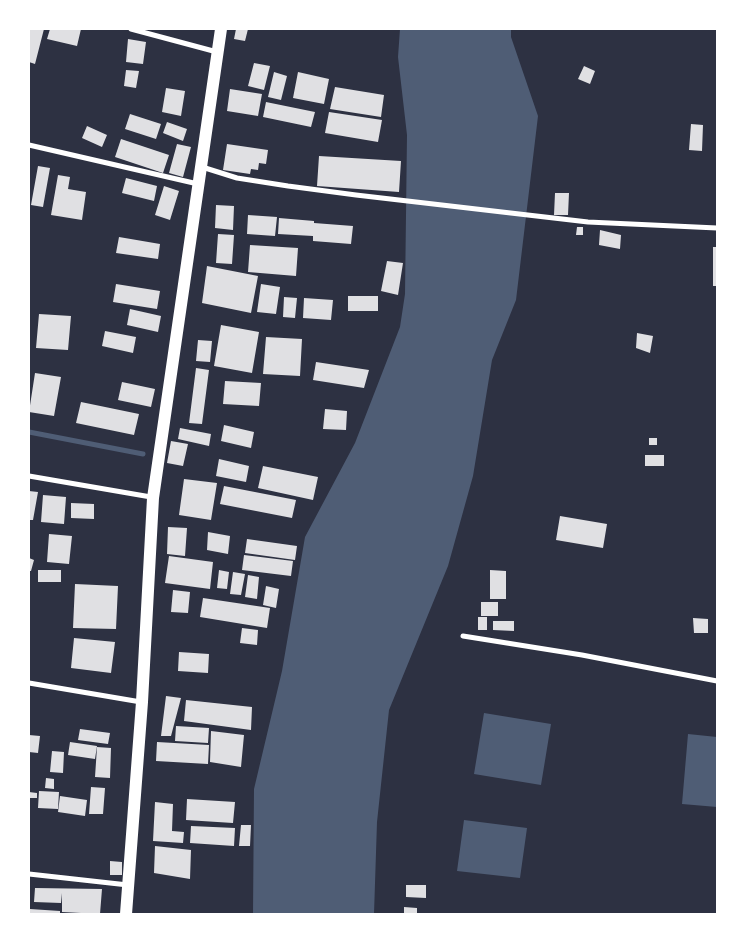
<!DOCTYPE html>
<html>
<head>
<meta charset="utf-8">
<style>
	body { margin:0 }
	#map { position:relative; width:746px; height:943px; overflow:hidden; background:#2d3142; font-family:"Archivo Narrow",sans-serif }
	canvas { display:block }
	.frame { position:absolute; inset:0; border:30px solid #fff; pointer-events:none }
</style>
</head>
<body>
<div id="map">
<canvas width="746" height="943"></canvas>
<div class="frame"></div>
</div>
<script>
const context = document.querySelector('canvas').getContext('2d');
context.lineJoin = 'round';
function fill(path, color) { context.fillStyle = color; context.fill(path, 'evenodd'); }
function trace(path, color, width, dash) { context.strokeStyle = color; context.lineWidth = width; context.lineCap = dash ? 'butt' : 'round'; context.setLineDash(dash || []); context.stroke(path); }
const water = new Path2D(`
	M400,29H511V37L538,116L516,300L492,360L473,476L448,566L389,710L377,822L374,914H253L254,789L282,671L305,537L355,443L400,327L405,294L407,135L398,57Z
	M484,713L551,724L541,785L474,774Z
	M688,734L717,737V807L682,804Z
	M464,820L527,828L520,878L457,871Z`);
const stream = new Path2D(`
	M29,432L143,454`);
const building = new Path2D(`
	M29,29H44L35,64L29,62Z
	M50,29H81L77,46L47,39Z
	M236,29H248L245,41L234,39Z
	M128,39L146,42L143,64L126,62Z
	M254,63L270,66L264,90L248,86Z
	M584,66L595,71L590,84L578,79Z
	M126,70L139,71L136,88L124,86Z
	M274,72L287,76L281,100L268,97Z
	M298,72L329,79L324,104L293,98Z
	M335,87L384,95L381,117L330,109Z
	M166,88L185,91L181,116L162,112Z
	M230,89L262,94L258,116L227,111Z
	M266,102L315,112L311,127L263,117Z
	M329,112L382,120L378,142L325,133Z
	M130,114L161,124L156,139L125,129Z
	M167,122L187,129L183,141L163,133Z
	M691,124L703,125L702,151L689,150Z
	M87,126L107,135L102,147L82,138Z
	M121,139L169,155L163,173L115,157Z
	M177,144L191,147L183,177L169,173Z
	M227,144L268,150L266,164L259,163L258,170L251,169L250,174L223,170Z
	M319,156L401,161L399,192L317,186Z
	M38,166L50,168L43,207L31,205Z
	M58,175L70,177L68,189L86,192L82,220L51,215Z
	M126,178L157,186L154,201L122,193Z
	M164,186L179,191L170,220L155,215Z
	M555,193H569L568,215H554Z
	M216,205L234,206L233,230L215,228Z
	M248,215L277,217L275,236L247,234Z
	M279,218L314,221V223L353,226L351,244L313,241V236L278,234Z
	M577,227H583V235H576Z
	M600,230L621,235L620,249L599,245Z
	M218,234L234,235L232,264L216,263Z
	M119,237L160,244L158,259L116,253Z
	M250,245L298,248L296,276L248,272Z
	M713,247H717V286H713Z
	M387,261L403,263L398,295L381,291Z
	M207,266L258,276L251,313L202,303Z
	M116,284L160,291L157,309L113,302Z
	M261,284L280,287L276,314L257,312Z
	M348,296H378V311H348Z
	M284,297L297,298L295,318L283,317Z
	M304,298L333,300L331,320L303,318Z
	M130,309L161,316L158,332L127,325Z
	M39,314L71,316L68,350L36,348Z
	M221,325L259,332L252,373L214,366Z
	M105,331L136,337L133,353L102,346Z
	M637,333L653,336L650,353L636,348Z
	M266,337L302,339L300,376L263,374Z
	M198,340L212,341L210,362L196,361Z
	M316,362L369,370L364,388L313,380Z
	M196,368L209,370L202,424L189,423Z
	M35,373L61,377L54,416L29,412Z
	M225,381L261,383L259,406L223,404Z
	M122,382L155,389L151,407L118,400Z
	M81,402L139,414L134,435L76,423Z
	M325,409L347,411L346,430L323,429Z
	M224,425L254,432L251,448L221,441Z
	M180,428L211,434L209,446L178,439Z
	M649,438H657V445H649Z
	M171,441L188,444L183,466L167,463Z
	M645,455H664V466H645Z
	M219,459L249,466L246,482L216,476Z
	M263,466L318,477L313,500L258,488Z
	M184,479L217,483L211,520L179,515Z
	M224,486L296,500L292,518L220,504Z
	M29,491L38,492L33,520H29Z
	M43,495L66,497L64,524L41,522Z
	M71,503L94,504V519L71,518Z
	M560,516L607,524L603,548L556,540Z
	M168,527L187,528L185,556L167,554Z
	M208,532L230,536L228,554L207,550Z
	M49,534L72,536L69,564L47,562Z
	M247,539L297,546L295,560L245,553Z
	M244,555L293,561L291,576L242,570Z
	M169,556L213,562L210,589L165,583Z
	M29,558L34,560L31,571H29Z
	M38,570H61V582H38Z
	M219,570L229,572L227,589L217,588Z
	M490,570L506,571V599H490Z
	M233,572L245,574L241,595L230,594Z
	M248,575L259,577L257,599L245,597Z
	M75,584L118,586L116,629L73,628Z
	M266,586L279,589L276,608L263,605Z
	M173,590L190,592L188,613L171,612Z
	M203,598L270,608L267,628L200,617Z
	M481,602H498V616H481Z
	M478,617H487V630H478Z
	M693,618L708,619V633H694Z
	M493,621H514V631L493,630Z
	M242,628L258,630L257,645L240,643Z
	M74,638L115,642L111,673L71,668Z
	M179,652L209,654L208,673L178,671Z
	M166,696L181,698L171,736H161Z
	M186,700L252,707L251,730L184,721Z
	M176,726L209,728L208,743L175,741Z
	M80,729L110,733L108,744L78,740Z
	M211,731L244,735L241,767L210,762Z
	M29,735L40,736L38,753L29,752Z
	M70,742L97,746L95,759L68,755Z
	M157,742L209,745L208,764L156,761Z
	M97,747L111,748L110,778L95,777Z
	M52,751L64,752L63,773L50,772Z
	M46,778L54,779V789L45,788Z
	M91,787L105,788L103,814H89Z
	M39,791L59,792L58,809L38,808Z
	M29,792L37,793V798H29Z
	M60,796L87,800L85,816L58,812Z
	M187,799L235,802L233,823L186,820Z
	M155,802L173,804L172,831L184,832L183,843L153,841Z
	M241,825H251L250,846H239Z
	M191,826L235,828L234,846L190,843Z
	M155,846L191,850L190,879L154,873Z
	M110,861L122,862V875H110Z
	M406,885H426V898L406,897Z
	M35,888L102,889L100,914L62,912V893L61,903L34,902Z
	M404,907L417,908V914H404Z
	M30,909L60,911V914H29Z`);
const minor = new Path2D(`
	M131,29L217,52
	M29,145L198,184
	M202,167L237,178L288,186L356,195L588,222L717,228
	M29,476L151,497
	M463,636L582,655L717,681
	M29,683L141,702
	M29,874L128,885`);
const primary = new Path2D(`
	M126,914L142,702L153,498L221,29`);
fill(water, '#4f5d75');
trace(stream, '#4f5d75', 5);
fill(building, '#e0e0e3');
trace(minor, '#fff', 5);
trace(primary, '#fff', 12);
</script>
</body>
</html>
